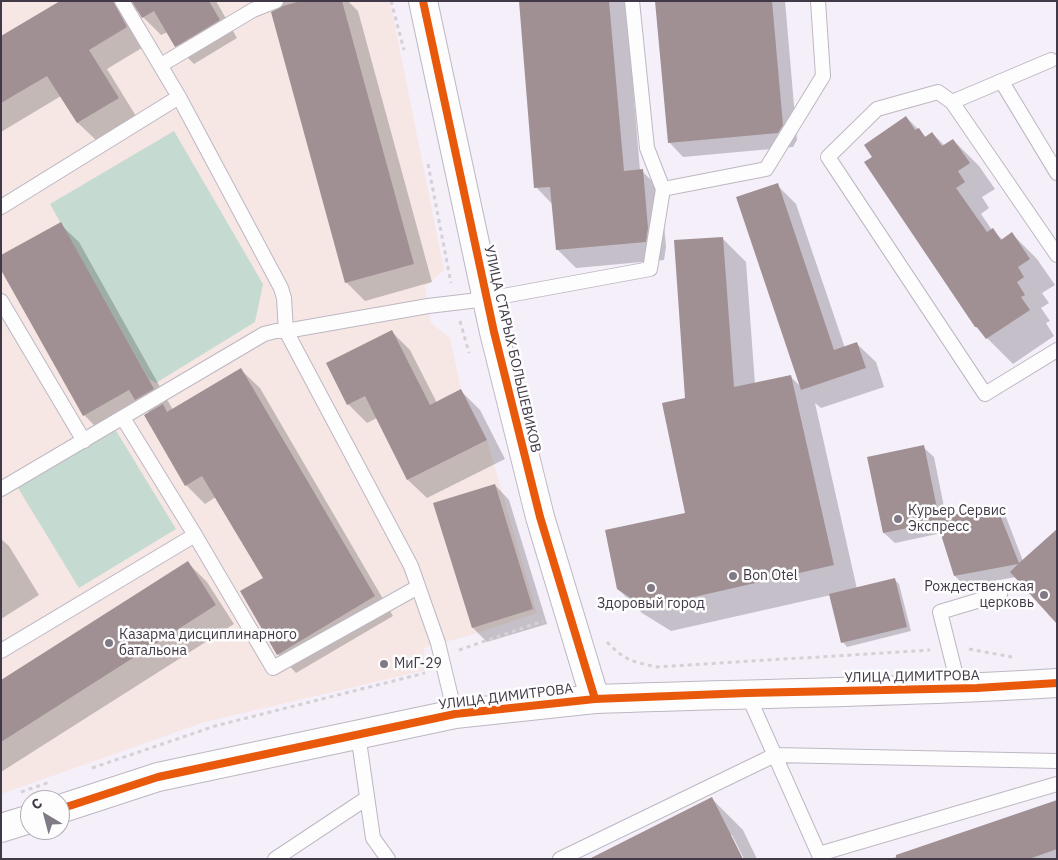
<!DOCTYPE html>
<html>
<head>
<meta charset="utf-8">
<style>
	body { margin:0 }
	#map { position:relative; width:1058px; height:860px; overflow:hidden; background:#f5effa; font-family:"IBM Plex Sans",sans-serif }
	canvas { display:block }
	.frame { position:absolute; inset:0; border:2px solid #413947; pointer-events:none }
	.north { position:absolute; left:20px; top:790px; width:50px; height:50px; box-sizing:border-box; background:#fdfdfd; border:1px solid #b2afb4; border-radius:50%; rotate:323deg; font-size:14px; font-weight:700; line-height:20px; text-align:center; color:#413947 }
	.north::after { content:''; display:block; margin:auto; width:18px; height:22px; background:#807986; clip-path:polygon(50% 0,100% 100%,50% 72%,0 100%) }
</style>
</head>
<body>
<div id="map">
<canvas width="1058" height="860"></canvas>
<div class="frame"></div>
<div class="north">С</div>
</div>
<script>
const context = document.querySelector('canvas').getContext('2d');
context.lineJoin = 'round';
function fill(path, color) { context.fillStyle = color; context.fill(path, 'evenodd'); }
function trace(path, color, width, dash) { context.strokeStyle = color; context.lineWidth = width; context.lineCap = dash ? 'butt' : 'round'; context.setLineDash(dash || []); context.stroke(path); }
function label(font, color, halo, rows, align = 'center') {
  context.font = font + ' "IBM Plex Sans",sans-serif'; context.lineWidth = 5; context.setLineDash([]); context.textBaseline = 'middle'; context.strokeStyle = halo; context.fillStyle = color; for (const [text, x, y, turn = 0] of rows) {
    context.save(); context.translate(x, y); context.rotate((+turn || 0) * Math.PI / 180); context.textAlign = isNaN(turn) ? turn : align; if (halo) context.strokeText(text, 0, 0); context.fillText(text, 0, 0); context.restore();
  }
}
const education = new Path2D(`
	M1,1H390L444,270L425,287L431,323L450,338L461,389L487,440L537,613L474,634L424,648L426,670L205,722L1,794Z`);
const green = new Path2D(`
	M174,131L263,284L255,322L156,383L149,379L50,204Z
	M115,429L176,529L79,588L18,488Z`);
const shadow = new Path2D(`
	M63,1H216L237,38L194,64L176,46L168,32L161,35L143,17L139,11L135,12L145,46L107,69L136,116L97,141L78,123L61,96L1,132V38Z
	M275,1H348L358,11L432,282L365,301L346,282L282,9Z
	M520,1H626L640,171H642L661,190L666,247L664,260L576,268L557,249L553,205L536,187Z
	M656,1H785L797,140L793,147L683,157L669,142Z
	M906,117L926,137L932,133L945,146L953,140L979,166L995,189L982,197L989,208L981,214L992,230L1003,240L1012,234L1037,259L1055,285L1042,293L1049,303L1041,308L1050,321L1046,323L1054,336L1013,364L976,327L874,157Z
	M777,185L796,204L845,348L857,344L876,362L884,387L821,408L815,403L857,589L894,579L899,584L911,631L847,647L843,642L831,595L671,631L642,613L618,589L686,514L687,399L722,238L746,262L755,384L791,377L801,387Z
	M60,224L79,242L173,410L241,370L260,388L393,616L296,673L278,654L264,578L216,497L205,504L186,485L150,413L146,409L103,434L84,415Z
	M391,331L410,350L437,403L461,391L480,410L505,459L427,498L408,480L377,418L367,423L348,404L328,364Z
	M923,447L934,457L946,517L995,506L1006,517L1023,561L1016,577L965,586L955,576L942,533L895,543L884,533L869,458Z
	M495,485L509,500L547,624L487,642L473,628L435,504Z
	M1,539L9,546L39,595L1,619Z
	M188,563L207,582L234,624L1,772V681Z
	M712,799L743,830L757,859H744L732,835H729Z
	M1057,801V859H890Z`);
const building = new Path2D(`
	M60,1H113L127,27L89,50L119,98L77,123L47,76L1,103V36Z
	M132,1H209L220,20L175,47L154,11L142,18Z
	M301,1H342L414,264L345,283L271,12L283,6Z
	M519,1H609L624,171L643,169L648,228L646,242L556,250L550,187L534,188Z
	M655,1H772L783,125L778,133L668,143Z
	M906,116L915,130L919,128L925,137L932,132L942,146L953,139L970,163L958,171L965,182L956,188L987,232L993,228L1001,240L1012,232L1030,259L1018,267L1024,277L1017,282L1025,295L1021,297L1030,310L986,339L977,327H975L864,162L872,157L864,145Z
	M778,183L834,350L857,342L866,368L801,390L736,197Z
	M61,222L154,389L135,400L129,390L83,416L1,270V255Z
	M723,237L734,387L791,375L834,565L646,608L617,589L605,530L685,513L662,403L685,398L674,240Z
	M392,330L430,405L461,389L487,440L407,480L365,396L347,405L326,363Z
	M241,368L375,596L277,655L240,591L263,578L202,476L185,486L144,415L163,404L167,412Z
	M924,445L939,518L996,505L1019,563L1057,529V624L1010,572L1018,564L954,576L937,522L883,533L867,457Z
	M495,484L533,609L472,628L433,503Z
	M188,561L216,605L1,742V680Z
	M895,578L907,627L841,643L829,594Z
	M712,797L743,859H589Z
	M1057,800V849L1029,859H896V855Z`);
const path = new Path2D(`
	M391,1L404,50
	M428,164L451,283
	M460,321L469,353
	M607,642C624,660 633,662 657,667L930,650
	M969,649L1012,657
	M459,650L543,621
	M92,768L215,726L425,673
	M21,792L50,782`);
const service = new Path2D(`
	M122,1L179,97
	M1051,60L952,102L938,92L877,109L828,157L985,394L1057,350
	M161,65L253,10L276,1
	M1002,82L1057,173
	M952,102L1057,255
	M663,189L766,169L823,76L818,1
	M1,207L179,97L281,288L284,298L286,331L411,566L438,643L455,714
	M1,301L84,441
	M123,418L195,535
	M1,489L264,334L276,331H286L428,306L487,299L650,269L663,189L647,148L632,1
	M1,651L195,535L273,668L418,587
	M959,688L940,612L1000,594
	M747,693L821,859
	M358,734L373,838L388,859
	M819,854L1057,784
	M275,859L367,798
	M560,859L775,755L1057,761`);
const minor = new Path2D(`
	M60,809L158,777L455,714L595,699
	M1,828L30,819`);
const tertiary = new Path2D(`
	M423,1L494,332L540,517L595,699C749,693 903,693 1057,683`);
const cycleway = new Path2D(`
	M423,1L494,332L540,517L595,699
	M60,809L158,777L455,714L595,699L747,693L977,688L1057,683`);
const markers = [
	[898,519,5,"#807986"],
	[733,576,5,"#807986"],
	[651,588,5,"#807986"],
	[1044,595,5,"#807986"],
	[109,643,5,"#807986"],
	[384,664,5,"#807986"]
];
const streetNames = [
	["УЛИЦА СТАРЫХ БОЛЬШЕВИКОВ",512,349,77],
	["УЛИЦА ДИМИТРОВА",912,677,-1],
	["УЛИЦА ДИМИТРОВА",506,697,-7]
];
const poiNames = [
	["Курьер Сервис",908,511],
	["Экспресс",908,527],
	["Bon Otel",743,576],
	["Рождественская",1034,587,"right"],
	["церковь",1034,603,"right"],
	["Здоровый город",651,604,"center"],
	["Казарма дисциплинарного",119,635],
	["батальона",119,651],
	["МиГ-29",394,664]
];
fill(education, '#f6e7e5');
fill(green, '#c5dbd2');
fill(shadow, '#0003');
fill(building, '#a09093');
trace(service, '#bdb7c2', 16);
trace(minor, '#bdb7c2', 30);
trace(tertiary, '#bdb7c2', 30);
trace(path, '#d3d1d6', 3, [4, 4]);
trace(service, '#fefdfe', 14);
trace(minor, '#fefdfe', 28);
trace(tertiary, '#fefdfe', 28);
trace(cycleway, '#e8590c', 8);
for (const [x, y, r, color] of markers) { const dot = new Path2D(); dot.arc(x, y, r, 0, 2 * Math.PI); context.fillStyle = color; context.fill(dot); trace(dot, '#fdfdfd', 2); }
label('14px', '#413947', '#fdfdfd', streetNames);
label('14px', '#413947', '#fdfdfd', poiNames, 'left');
</script>
</body>
</html>
